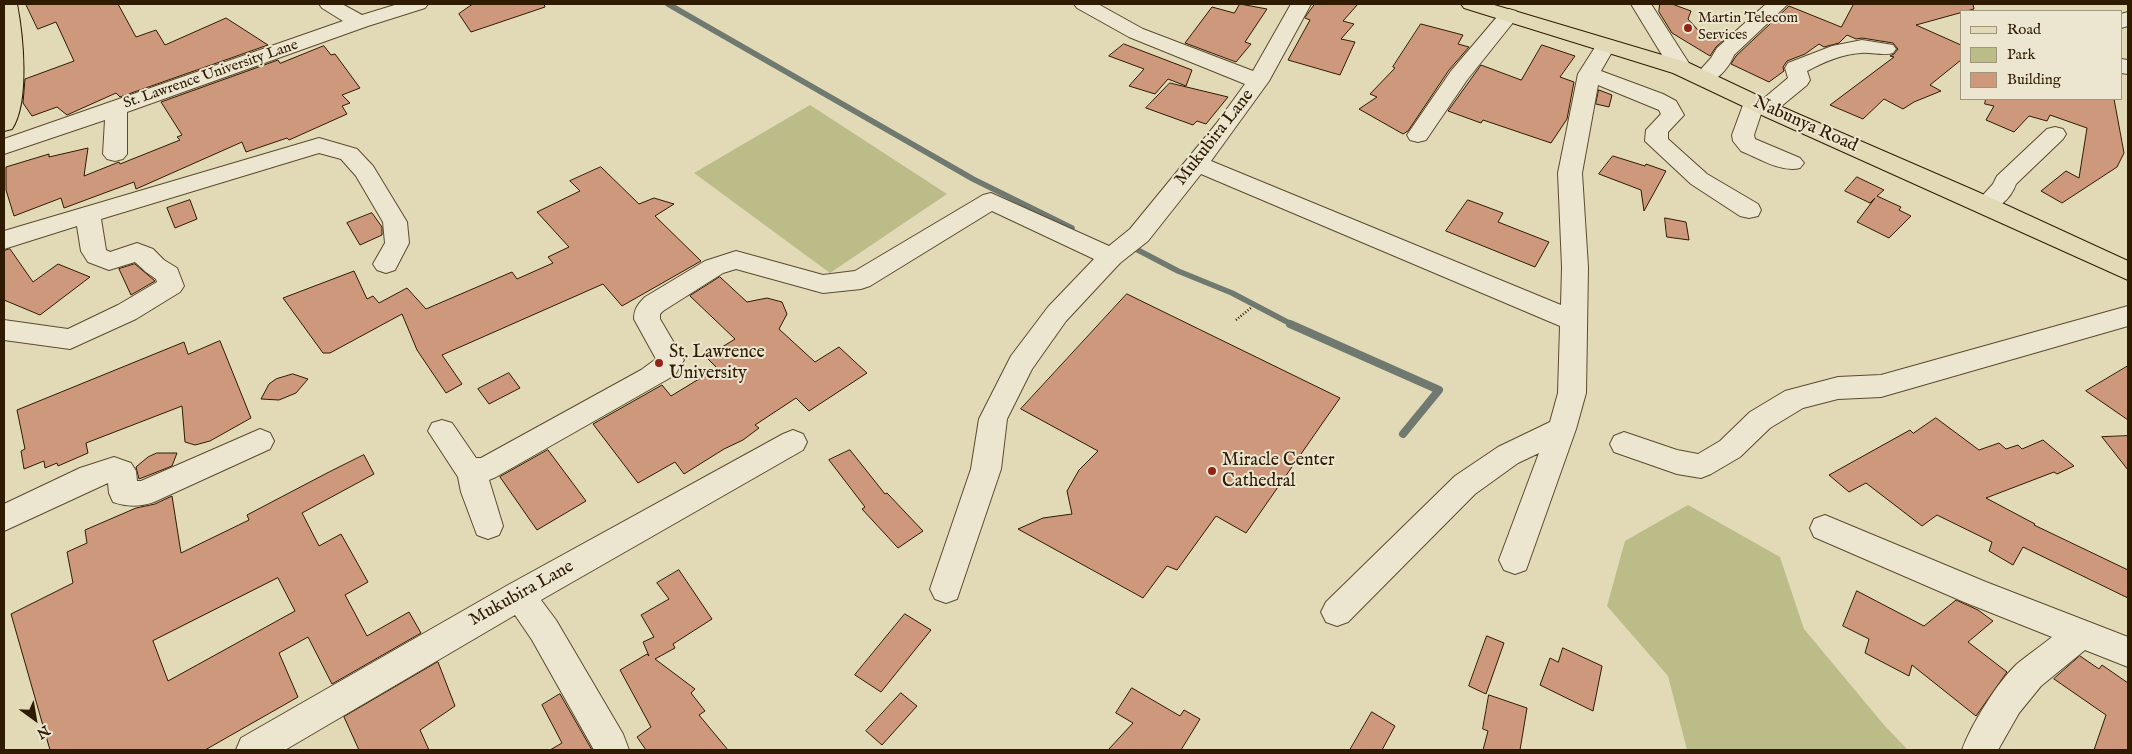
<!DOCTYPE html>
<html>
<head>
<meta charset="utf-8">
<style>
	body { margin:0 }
	#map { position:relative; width:2132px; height:754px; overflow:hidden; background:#e2d9b7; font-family:"IM FELL English",serif }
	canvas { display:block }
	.frame { position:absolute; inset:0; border:5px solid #2f1b00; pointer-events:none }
	.legend { position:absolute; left:1960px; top:10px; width:162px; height:90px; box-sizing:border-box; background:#ece6d0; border:1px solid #a0957d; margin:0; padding:6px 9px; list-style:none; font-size:15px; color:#2f1b00 }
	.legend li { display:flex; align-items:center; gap:10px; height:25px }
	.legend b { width:25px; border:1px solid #a0957d }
	.north { position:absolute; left:10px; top:694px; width:50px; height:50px; -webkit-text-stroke:4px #ece6d0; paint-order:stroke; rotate:148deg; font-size:14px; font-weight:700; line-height:20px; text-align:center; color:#2f1b00 }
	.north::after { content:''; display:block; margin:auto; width:18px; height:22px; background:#2f1b00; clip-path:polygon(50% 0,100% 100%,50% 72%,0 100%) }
</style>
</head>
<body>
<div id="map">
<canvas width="2132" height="754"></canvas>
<div class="frame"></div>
<ul class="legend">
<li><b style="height:6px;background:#e2d9b7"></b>Road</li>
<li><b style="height:14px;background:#bcbc89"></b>Park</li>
<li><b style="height:14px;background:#ce987c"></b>Building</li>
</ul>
<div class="north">N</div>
</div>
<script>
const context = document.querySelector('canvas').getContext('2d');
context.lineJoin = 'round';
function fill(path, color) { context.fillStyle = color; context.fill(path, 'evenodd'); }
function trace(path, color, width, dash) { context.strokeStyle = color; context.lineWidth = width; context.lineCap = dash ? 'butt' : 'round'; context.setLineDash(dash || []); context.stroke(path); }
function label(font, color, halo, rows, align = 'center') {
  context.font = font + ' "IM FELL English",serif'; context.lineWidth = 4; context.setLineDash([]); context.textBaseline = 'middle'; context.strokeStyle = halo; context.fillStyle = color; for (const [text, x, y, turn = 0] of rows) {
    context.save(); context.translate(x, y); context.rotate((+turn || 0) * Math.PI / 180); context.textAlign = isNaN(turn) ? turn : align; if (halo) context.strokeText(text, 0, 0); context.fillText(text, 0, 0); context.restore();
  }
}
const green = new Path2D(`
	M810,105L947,194L830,273L694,173Z
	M1688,505L1780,557L1804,629L1884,725L1908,750H1687L1668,676L1607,606L1625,541Z`);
const streamFar1 = new Path2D(`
	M668,4L973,179L1072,228
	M1134,248L1178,271L1232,293L1293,325`);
const stream = new Path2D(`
	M1290,324L1439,390L1403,434`);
const building = new Path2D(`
	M26,4H118L136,37L156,30L165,45L226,18L268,45L120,97L116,93L67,115L57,107L32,116L23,103L25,79L74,61L56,22L38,29Z
	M473,4H544L545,7L471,32L459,14Z
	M1240,4L1267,9L1245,42L1251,44L1236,62L1185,43L1212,7L1234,13Z
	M1315,4H1358L1343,21L1354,24L1341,39L1355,42L1340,75L1288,60L1310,20L1305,18Z
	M1660,4H1672L1691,11L1688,19L1698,30L1725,39L1716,47L1710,56L1672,33L1659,12Z
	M1854,4H1973L1974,9L1916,25L1961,45V60L1930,85L1941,91L1914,102L1903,109L1884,99L1863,119L1830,105L1894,57L1890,56L1894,54L1898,49L1893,43L1862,38L1856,39L1847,35L1839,43L1824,47L1819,44L1805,54L1787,61L1783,67L1784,71L1769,82L1731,64L1736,56L1789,6L1841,27Z
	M1421,24L1463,35L1458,44L1469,47L1449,70L1408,131L1403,134L1359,109L1377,97L1370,94L1395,68L1393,67Z
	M1124,44L1192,70L1186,86L1168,79L1155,94L1129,86L1144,69L1109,56Z
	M1542,45L1575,56L1560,77L1574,82L1567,119L1551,143L1483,120L1481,123L1448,111L1481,65L1521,80Z
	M324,46L331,55L335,54L360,88L342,95L350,103L342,106L347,114L289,140L287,138L246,152L242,142L136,189L134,182L64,208L61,198L14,216L6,190V167L49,154V157L88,148L84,176L119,162L120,164L180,140L177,137L182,135L161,102L278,60L280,63Z
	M1170,83L1228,97L1206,124L1197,121L1193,125L1146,108Z
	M1599,90L1612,95L1609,107L1596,104Z
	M1986,99H2114L2124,153L2117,167L2062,203L2041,191L2066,171L2079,178L2087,128L2050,115L2047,121L2029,116L2014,132L1986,120L1994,106L1985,104Z
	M1613,156L1645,166L1646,164L1666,171L1644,211L1641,190L1599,174Z
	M601,167L639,204L654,198L674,204L655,216L701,261L622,306L603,284L442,355L462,384L446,393L417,350L402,314L330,353H323L283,298L354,271L367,299L373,296L379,303L407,288L426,309L512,272L517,279L553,263L548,257L569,247L537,212L580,191L570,181Z
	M1857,177L1884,190L1877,196L1901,207L1899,210L1911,216L1889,238L1857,222L1875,198L1870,203L1845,191Z
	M190,200L197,219L175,228L167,208Z
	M1468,200L1503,213L1498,222L1549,242L1535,267L1446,231Z
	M372,213L382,227V235L360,245L347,223Z
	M1665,218L1686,222L1689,240L1667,237Z
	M10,249L33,282L58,264L90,277L40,315L4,300V251Z
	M135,264L155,281L131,295L119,269Z
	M720,277L747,302L767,298L782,302L787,314L779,329L815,362L839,347L867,373L809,411L796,398L755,425L759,428L743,440L724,449L684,474L675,462L638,483L593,424L662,385L671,396L717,368L706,357L735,339L690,296Z
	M1127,294L1340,398L1246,533L1216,516L1177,570L1167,566L1143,598L1018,529L1043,518L1072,514L1067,491L1079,470L1098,451L1021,409Z
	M220,341L251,418L210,441L195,445L185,442L182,406L86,443L88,453L58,466L57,463L45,468L44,461L24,469L21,451L25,449L17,410L184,342L188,354Z
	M2128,366V420L2086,391Z
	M509,373L520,388L489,404L478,389Z
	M293,374L308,379L296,393L279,400L261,399L269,384L276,379Z
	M1936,418L1979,450L1999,443L2006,449L2018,445L2022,449L2043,440L2074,466L2057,474L2054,472L1986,498L2035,524L2034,525L2128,570V598L2023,547L2013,565L1989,551L1992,542L1937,515L1922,526L1866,483L1849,492L1829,475L1910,430L1913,433Z
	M2128,436V470L2102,437Z
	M548,450L586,501L537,530L500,477Z
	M850,450L885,494L887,493L923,531L898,548L862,509L865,507L829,460Z
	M157,453H177L172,466L139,479L136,467L148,457Z
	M364,455L374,474L302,513L319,546L341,534L368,582L345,595L367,636L409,612L421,633L332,684L308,637L279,653L298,697L205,750H50L11,614L73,583L67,552L87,543L85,530L136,508L155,504L172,496L181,553L249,520L247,515L329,472ZM278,578L295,611L168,681L153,641Z
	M679,570L712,619L673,644L675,648L655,659L695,689L691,693L705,711L699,715L728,750H646L637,737L651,727L620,670L647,654L649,656L643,642L654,637L641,615L669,599L657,583Z
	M1857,591L1924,626L1956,600L1978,610L1993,621L1968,642L2007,672L1976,716L1912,665L1909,676L1865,653L1869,639L1843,626Z
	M905,614L931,630L881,692L855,675Z
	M1487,636L1504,643L1486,694L1469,686Z
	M1563,648L1602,666L1593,711L1540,685L1550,658L1558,662Z
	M2080,656L2099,669L2102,665L2128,683V750H2094L2106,715L2054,679Z
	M438,662L455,706L420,730L429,750H359L344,717Z
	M1132,688L1180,716L1184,710L1200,719L1181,750H1108L1133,723L1116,713Z
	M901,693L917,706L882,745L866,731Z
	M560,694L592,750H550L562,743L542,705Z
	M1489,695L1527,708L1520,750H1483L1488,731L1483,729Z
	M1372,712L1395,726L1382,750H1350Z`);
const path = new Path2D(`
	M1236,320L1252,307`);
const minor = new Path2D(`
	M319,4H342L362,15L398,4H428L425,8L368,26L127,112V154L123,159L115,161L107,159L103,154L105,120L4,154V139L343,21L322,8Z
	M1074,4H1098L1143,29L1253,71L1291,4H1311L1269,81L1211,161L1561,305L1562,267L1558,173L1578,74L1599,41L1606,39L1613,41L1616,45L1601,71L1663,94L1676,101L1684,115L1668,132V139L1707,174L1758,204L1761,210L1758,216L1749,218L1740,216L1691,184L1645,141L1646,130L1661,114L1659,110L1598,85L1582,173L1588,267L1586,393L1576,429L1526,570L1515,574L1504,570L1499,560L1539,453L1518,463L1475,494L1348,622L1337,626L1326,622L1321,612L1326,602L1455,476L1498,447L1550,422L1558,393L1560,326L1201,174L1148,241L1120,263L1066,321L1032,369L1007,419L1001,469L957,599L946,603L935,599L930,589L971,469L979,419L1011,356L1048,307L1094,259L992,211L870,286L861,289L823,293L736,269L723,273L663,311L660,314V319L684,360L675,375L496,477L489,480L503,526L499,535L488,539L477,535L461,492L458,477L428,431L432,423L442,420L452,423L476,458H481L641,370L656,359L634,319C634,309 638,304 645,297L705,261L736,251L823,275L855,271L983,195L991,193L1109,246L1130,229L1216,124L1245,84L1129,37L1077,8Z
	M1631,4H1651L1692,68L1689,73L1681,74L1673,73Z
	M1766,4H1788L1734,55C1728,70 1713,87 1696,83L1693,78L1711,58L1717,48Z
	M1509,9L1516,11L1519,15L1467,80L1426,140L1418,142L1410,140L1407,135L1451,71L1502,11Z
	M2128,12V26L2121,28V14Z
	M1862,40L1893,45L1896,49L1893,53C1883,56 1872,52 1861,53C1842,54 1824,62 1807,71L1810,80L1807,85L1773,113L1761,114L1754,135L1755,139L1800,158L1804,163L1800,168C1782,173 1758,158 1741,151L1733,141L1732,135L1746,97L1754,95L1763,99L1788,78L1785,68L1788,63L1832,46Z
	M2121,59L2128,60V74L2121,73Z
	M2055,127L2063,129L2066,134L2063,139L2016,184C2011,199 1994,215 1977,211L1974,205L1993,184L1997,176L2047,129Z
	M319,138L357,149L373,166L407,222L409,243L395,270L386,273L377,270L373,264L385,243L383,222L356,176L341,159L319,153L101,219L106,250L110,252L137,243L153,249L164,260L177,268L184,286L180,292L136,319L70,349L4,340V320L68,329L118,305L157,282L156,279L146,272L135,262L109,270L88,262L81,251L77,226L4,249V231Z
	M2128,306V326L1881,397L1838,399L1803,408L1770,428L1740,457L1711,474L1701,478L1677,474L1614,452L1610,444L1614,436L1624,432L1677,450L1698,454L1720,441L1750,412L1785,391L1838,377L1881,375Z
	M260,429L270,433L274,441L270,449L154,502C140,507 127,507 113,502L109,493L108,483L4,531V504L80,468L114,457L131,463L136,471L137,481H141Z
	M793,430L803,434L807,442L803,450L541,600L556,620L623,734L629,750H594L532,640L515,615L285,750H236L241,738L508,585L783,434Z
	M1825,515L1986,582L2128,637V667L2085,650L2041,686L2019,713L1998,750H1962C1971,725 1998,681 2018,663C2029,654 2041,646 2052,637L1964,602L1814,537L1810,528L1814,519Z`);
const major = new Path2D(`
	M4,4H17C23,35 30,102 12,129L4,131Z
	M1461,4H1491L1689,63L1782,107L1978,192L2128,261V280L1766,117L1673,73L1464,8Z`);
const markers = [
	[1688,28,5,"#8f2418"],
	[659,363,5,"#8f2418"],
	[1212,471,5,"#8f2418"]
];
const farPoinames = [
	["Martin Telecom",1698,19],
	["Services",1698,36]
];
const farStreetnames = [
	["St. Lawrence University Lane",211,75,-19]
];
const streetNames = [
	["Nabunya Road",1805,125,24],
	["Mukubira Lane",1215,138,-52],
	["Mukubira Lane",522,594,-29]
];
const poiNames = [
	["St. Lawrence",669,353],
	["University",669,374],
	["Miracle Center",1222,461],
	["Cathedral",1222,482]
];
fill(green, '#bcbc89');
trace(streamFar1, '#6f796f', 5.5);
trace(stream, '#6f796f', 8);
fill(building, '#ce987c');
trace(building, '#2f1b00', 1);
trace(minor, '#5c4a2e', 2);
trace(major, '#2f1b00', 2);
trace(path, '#2f1b00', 2.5, [1, 2]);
fill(minor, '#ece6d0');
fill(major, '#e2d9b7');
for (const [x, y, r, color] of markers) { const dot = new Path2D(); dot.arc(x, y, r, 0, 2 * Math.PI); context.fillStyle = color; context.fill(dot); trace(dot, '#ece6d0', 2); }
label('15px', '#2f1b00', '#ece6d0', farPoinames, 'left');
label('15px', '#2f1b00', '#ece6d0', farStreetnames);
label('18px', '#2f1b00', '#ece6d0', streetNames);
label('18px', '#2f1b00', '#ece6d0', poiNames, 'left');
</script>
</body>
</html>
